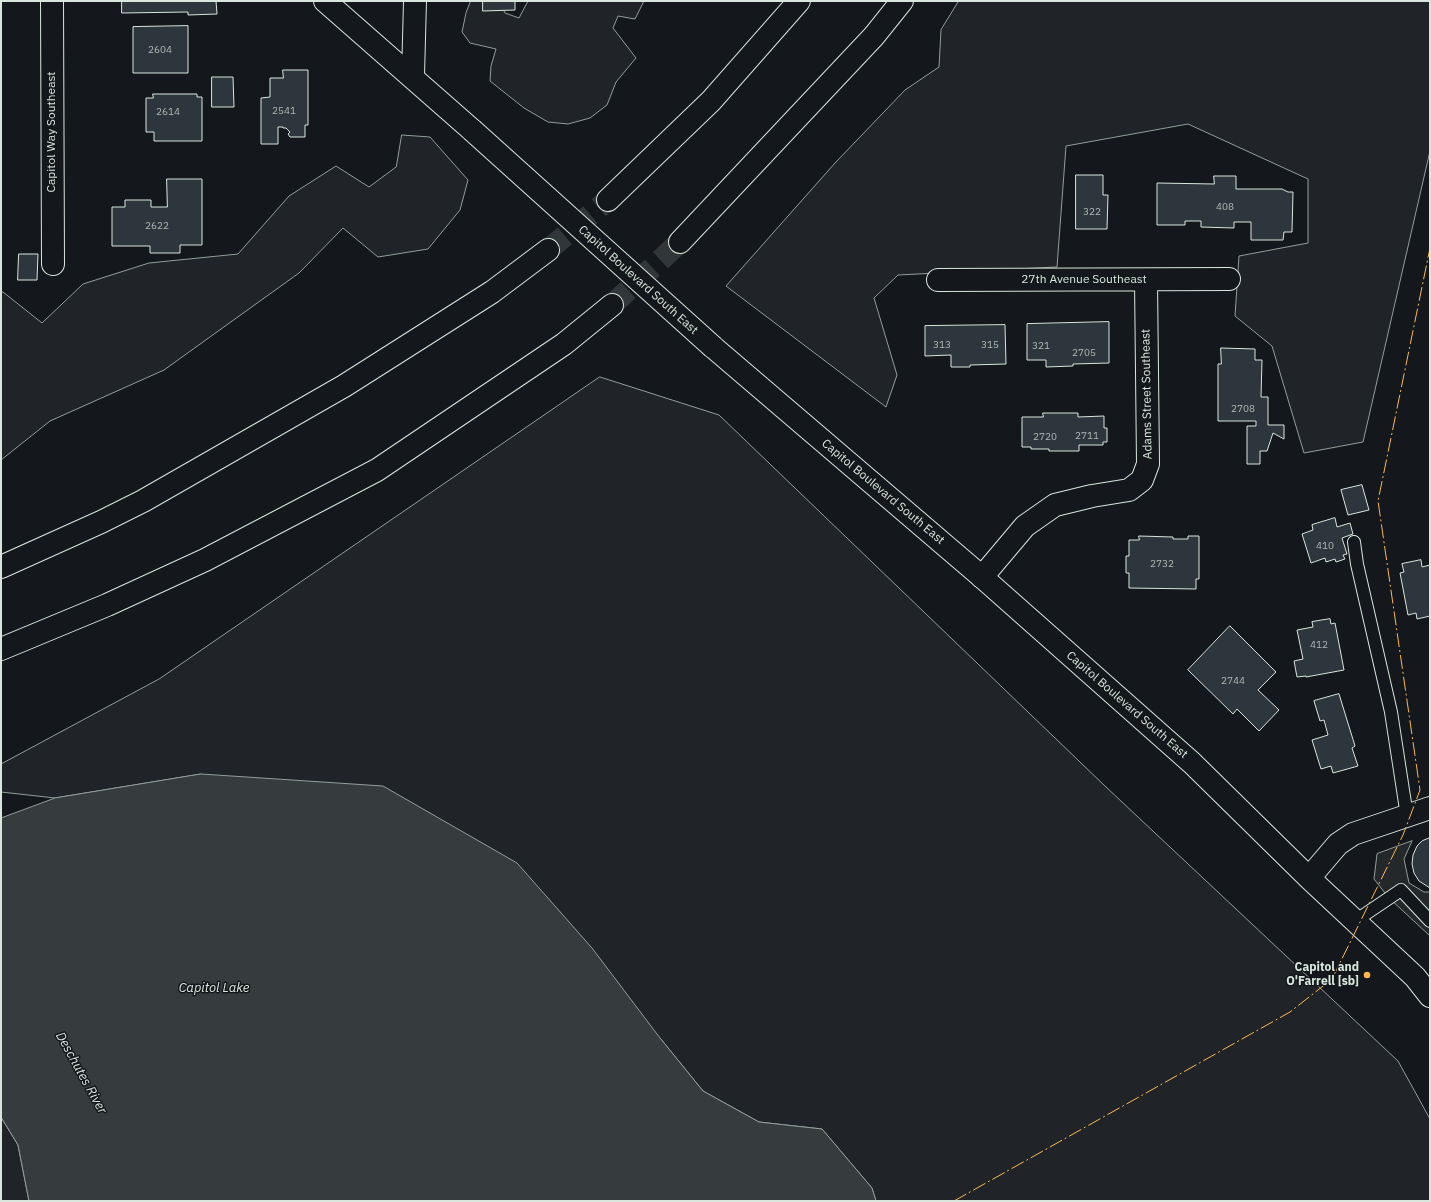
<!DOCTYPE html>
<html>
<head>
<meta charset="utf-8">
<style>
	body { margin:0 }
	#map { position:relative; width:1431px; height:1202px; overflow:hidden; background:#14181c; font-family:"IBM Plex Sans",sans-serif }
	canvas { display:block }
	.frame { position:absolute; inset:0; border:2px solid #d8e6dc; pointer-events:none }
</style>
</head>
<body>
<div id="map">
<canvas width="1431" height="1202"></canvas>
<div class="frame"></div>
</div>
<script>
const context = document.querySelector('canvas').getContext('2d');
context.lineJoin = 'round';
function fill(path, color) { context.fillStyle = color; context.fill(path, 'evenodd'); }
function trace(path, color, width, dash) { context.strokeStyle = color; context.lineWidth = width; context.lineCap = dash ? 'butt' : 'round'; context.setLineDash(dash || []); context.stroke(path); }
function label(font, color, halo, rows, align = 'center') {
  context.font = font + ' "IBM Plex Sans",sans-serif'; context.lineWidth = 3; context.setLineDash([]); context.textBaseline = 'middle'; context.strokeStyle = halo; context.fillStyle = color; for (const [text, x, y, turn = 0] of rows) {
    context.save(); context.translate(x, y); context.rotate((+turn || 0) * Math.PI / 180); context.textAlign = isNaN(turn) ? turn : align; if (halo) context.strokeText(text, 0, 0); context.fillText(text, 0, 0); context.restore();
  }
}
const green = new Path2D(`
	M471,1C484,1 500,0 505,13L519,18L528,1H644L635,19L618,16L613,28L636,58L616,82L607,105L590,118L568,124L548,122L524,108L490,81L491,66L496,49L470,43L462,32L466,13Z
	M959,1H1430V151L1363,442L1304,453L1272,346L1235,316L1239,256L1308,243V179L1188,124L1066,146L1057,267L898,275L874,298L897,375L886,407L726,286L835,163L905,90L939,67L941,30Z
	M402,135L430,137L468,180L460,210L428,249L378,257L343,228L299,273L164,370L50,421L1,460V292H3L42,323L83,284L149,263L238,254L289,196L336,166L369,187L396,167Z
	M600,377L719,415L1106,787L1398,1061L1430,1119V1201H876L872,1188L822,1129L759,1122L703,1091L660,1038L201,774L55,798L1,792V764L159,679Z
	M1,1117L18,1145L29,1201H1Z`);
const parking = new Path2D(`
	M1412,841L1404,859L1409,883L1424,892H1430V936L1389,898L1374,879L1377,854Z`);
const water = new Path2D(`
	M201,774L383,786L517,863L592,948L660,1038L703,1091L759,1122L822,1129L872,1188L876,1201H29L18,1145L1,1117V818L55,798Z`);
const building = new Path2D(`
	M122,1H216L217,14L188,15V12L122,13Z
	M483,1H515V10L483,11Z
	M188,26V73H133V27Z
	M283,70H308V125H305V137H290L288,134L290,132L286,128H283V127H278V144H261V98L270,97V78H283Z
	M212,77H233L234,107H212Z
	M153,94H197V97H202V141H154V132H146V98H153Z
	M1076,175H1103V195H1108L1107,229H1076Z
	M1214,176H1236V189H1282L1288,192H1293L1292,232H1284L1283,240H1251V222H1234V228L1201,227V221H1185V225H1157V183L1214,184Z
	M167,179H202V245H180V253H150V246H112V207H125V200H151V207H167Z
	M19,254H38L37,280H18Z
	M1109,322V363L1073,364V366L1046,367V360H1027V324Z
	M1005,325L1006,364L970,365V367H951V355L925,356V326Z
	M1221,348L1255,349V360H1262L1261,397H1268V425H1284V439L1273,433L1267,451H1260V464H1247V426H1256V421H1218V364H1221Z
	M1043,413H1078V417L1104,416V428H1107V442H1103V445H1079V451H1049V449H1031V447H1022V417H1043Z
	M1362,485L1369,510L1348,515L1341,490Z
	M1335,518L1337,527L1350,523L1353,534L1342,538L1347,554L1343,555L1345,559L1336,562L1335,559L1326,562L1325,558L1311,563L1302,534L1313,530L1312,525Z
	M1139,536L1173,537V539H1188V536H1199V579H1196V589L1129,588V573H1126V556H1129V540H1139Z
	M1421,560L1422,567L1430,565V616L1417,619L1416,613L1408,615L1400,573L1404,572L1402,564Z
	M1330,619L1331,624L1335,623L1344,670L1306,677V676L1297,677L1294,661L1303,659L1297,630L1313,627L1312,622Z
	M1230,626L1276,672L1258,690L1279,710L1259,731L1237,709L1233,714L1188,670Z
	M1339,694L1355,746L1352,748L1358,766L1333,773L1331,766L1321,769L1312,740L1328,735L1324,720L1320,721L1314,701Z
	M1430,838V888L1419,881L1414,873L1412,864L1413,855L1417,846L1422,841Z`);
const highwayTunnel = new Path2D(`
	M548,250L608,200
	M612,305L680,242`);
const lane = new Path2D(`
	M1354,542L1357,564L1391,712L1407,816
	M1355,921L1401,890L1430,921`);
const street = new Path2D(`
	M52,1L53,264
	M413,76L415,1
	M938,280L1229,279
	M982,577L1025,526L1055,505L1092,496L1129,490L1142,480L1148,464L1146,280`);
const secondary = new Path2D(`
	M325,1L472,130
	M713,347L982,577L1192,763L1309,878L1415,977L1430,996
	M1309,878L1338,844L1353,834L1430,808`);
const highway = new Path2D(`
	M608,200L711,101L799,1
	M680,242L874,36L902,1
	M1,567L101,522L143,501L344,386L492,292L548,250
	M1,649L107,605L205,560L377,470L564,344L612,305`);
const secondaryBridge = new Path2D(`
	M472,130L713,347`);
const power = new Path2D(`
	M954,1201L1290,1012L1332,979L1403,835L1420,790L1378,501L1430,248`);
const markers = [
	[1367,975,4,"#ffb74d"]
];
const numberNames = [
	["2604",160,50],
	["2541",284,111],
	["2614",168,112],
	["408",1225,207],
	["322",1092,212],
	["2622",157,226],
	["313",942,345],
	["315",990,345],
	["321",1041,346],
	["2705",1084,353],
	["2708",1243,409],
	["2711",1087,436],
	["2720",1045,437],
	["410",1325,546],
	["2732",1162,564],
	["412",1319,645],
	["2744",1233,681]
];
const streetNames = [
	["Capitol Way Southeast",52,132,-90],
	["Capitol Boulevard South East",638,280,42],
	["27th Avenue Southeast",1084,280],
	["Adams Street Southeast",1147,394,-91],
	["Capitol Boulevard South East",883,492,40],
	["Capitol Boulevard South East",1127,705,41]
];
const poiNames = [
	["Capitol and",1359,968],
	["O'Farrell [sb]",1359,982]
];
const waterNames = [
	["Capitol Lake",214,988],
	["Deschutes River",81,1073,61]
];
fill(green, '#202428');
trace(green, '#939e99', 1);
fill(parking, '#24282b');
trace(parking, '#939e99', 1);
fill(water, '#363b3e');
trace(water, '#939e99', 1);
fill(building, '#2c363c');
trace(building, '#d8e6dc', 1);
trace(highwayTunnel, '#313739', 22, [22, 11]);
trace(lane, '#d8e6dc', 14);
trace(street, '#d8e6dc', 24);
trace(secondary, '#d8e6dc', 24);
trace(highway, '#d8e6dc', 24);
trace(lane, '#14181c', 12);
trace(street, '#14181c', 22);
trace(secondary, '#14181c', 22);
trace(highway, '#14181c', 22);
trace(secondaryBridge, '#d8e6dc', 24, []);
trace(secondaryBridge, '#14181c', 22);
trace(power, '#ffb74d', 1, [14, 3, 2, 3]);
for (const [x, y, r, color] of markers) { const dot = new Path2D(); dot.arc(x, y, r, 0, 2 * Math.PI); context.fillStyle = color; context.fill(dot); trace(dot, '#14181c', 1.5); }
label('10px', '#adbab4', null, numberNames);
label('12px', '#d8e6dc', '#14181c', streetNames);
label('bold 12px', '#d8e6dc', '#14181c', poiNames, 'right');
label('italic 13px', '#d8e6dc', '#14181c', waterNames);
</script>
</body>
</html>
